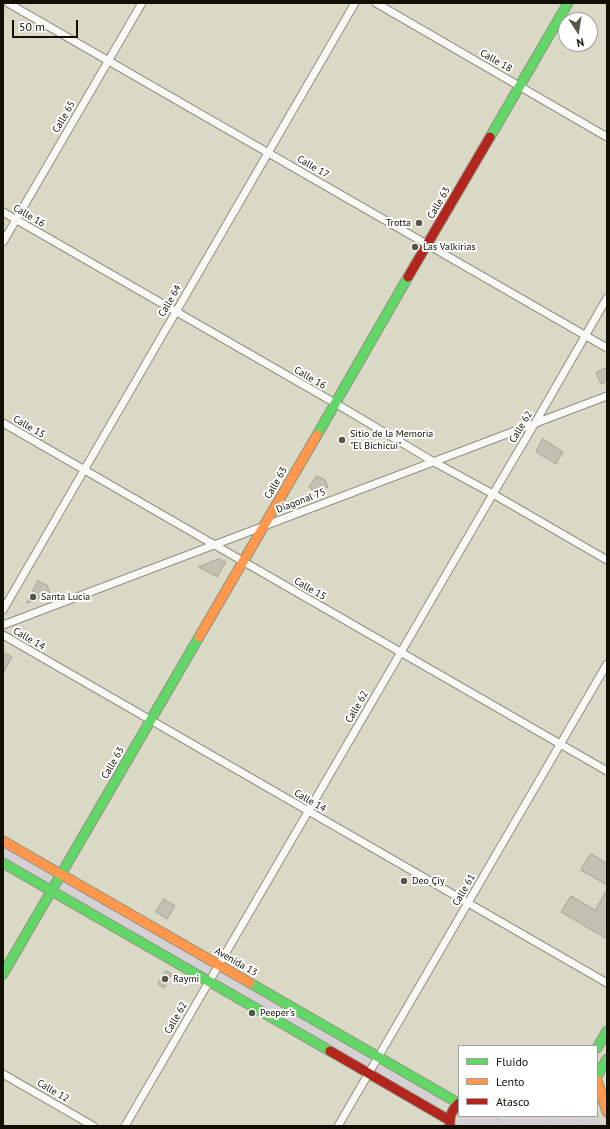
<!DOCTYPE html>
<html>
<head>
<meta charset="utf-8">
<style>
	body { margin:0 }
	#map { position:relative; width:610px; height:1129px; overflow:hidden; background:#d9d9c6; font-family:"PT Sans",sans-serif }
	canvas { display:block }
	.frame { position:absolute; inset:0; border:4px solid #101005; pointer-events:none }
	.legend { position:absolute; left:458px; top:1045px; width:140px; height:72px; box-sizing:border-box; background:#fff; border:1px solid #9f9f9b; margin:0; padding:5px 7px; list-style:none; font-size:12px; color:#101005 }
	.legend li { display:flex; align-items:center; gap:8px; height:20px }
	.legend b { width:20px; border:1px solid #9f9f9b }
	.north { position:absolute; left:558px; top:12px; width:40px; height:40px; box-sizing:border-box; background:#fff; border:1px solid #9f9f9b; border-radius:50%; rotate:168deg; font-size:11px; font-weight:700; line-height:16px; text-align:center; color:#101005 }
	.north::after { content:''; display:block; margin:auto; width:14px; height:18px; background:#565649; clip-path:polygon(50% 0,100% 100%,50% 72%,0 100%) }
	.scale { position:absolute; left:12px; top:20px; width:66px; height:18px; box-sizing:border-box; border:2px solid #101005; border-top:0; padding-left:5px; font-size:12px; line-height:14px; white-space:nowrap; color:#101005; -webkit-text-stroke:3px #fff; paint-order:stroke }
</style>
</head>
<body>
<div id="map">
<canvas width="610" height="1129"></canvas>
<div class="frame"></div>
<ul class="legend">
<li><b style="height:5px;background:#63d668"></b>Fluido</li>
<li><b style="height:5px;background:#ff974d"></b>Lento</li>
<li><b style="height:5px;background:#b3261e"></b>Atasco</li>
</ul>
<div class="north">N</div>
<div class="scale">50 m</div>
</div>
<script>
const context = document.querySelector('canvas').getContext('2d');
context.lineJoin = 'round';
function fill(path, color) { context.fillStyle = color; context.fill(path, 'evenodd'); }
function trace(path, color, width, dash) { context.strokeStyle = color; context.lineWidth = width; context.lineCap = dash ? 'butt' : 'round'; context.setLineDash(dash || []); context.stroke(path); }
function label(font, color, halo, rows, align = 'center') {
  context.font = font + ' "PT Sans",sans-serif'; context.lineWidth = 4; context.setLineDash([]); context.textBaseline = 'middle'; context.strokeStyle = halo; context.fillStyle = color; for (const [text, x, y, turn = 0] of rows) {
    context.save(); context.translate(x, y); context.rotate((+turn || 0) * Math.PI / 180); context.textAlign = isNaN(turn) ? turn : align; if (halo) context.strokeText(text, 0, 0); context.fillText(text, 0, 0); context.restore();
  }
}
const green = new Path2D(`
	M3,846L439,1100L440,1105L433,1108L3,858Z
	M597,1109L602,1126H457L458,1121L462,1116H597Z`);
const building = new Path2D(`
	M607,368V381L601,384L596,373Z
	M543,439L563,452L556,464L536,452Z
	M317,476L325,480L328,487L315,492L309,487Z
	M219,559L226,562L217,577L199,567Z
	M38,581L47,585L50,594L27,603Z
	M3,652L12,657L3,673Z
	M591,854L607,863V885L581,870Z
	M607,890V939L561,912L571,896L595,910Z
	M164,899L175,906L167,919L156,912Z
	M166,971L172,974L164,988L158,984Z`);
const path = new Path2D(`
	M16,601L24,606V609
	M17,634L25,631V625
	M492,1116L507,1126
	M546,1116L547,1126
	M579,1126L585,1116`);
const street = new Path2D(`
	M8,3L607,348
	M376,3L607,137
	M3,212L335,403L434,462L493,494L607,560
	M3,242L142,3
	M3,423L607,771
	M3,610L355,3
	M3,625L607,396
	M3,635L607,983
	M3,1074L93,1126
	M125,1126L493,494L535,423L607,298
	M338,1126L607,664`);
const fast = new Path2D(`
	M490,137L568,3
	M317,435L408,277
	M3,863L330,1051
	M3,974L199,637
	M250,983L458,1103
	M597,1048L607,1031
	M597,1076L607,1059`);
const slow = new Path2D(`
	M199,637L317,435
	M3,841L250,983
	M597,1080L607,1112`);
const jam = new Path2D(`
	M408,277L490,137
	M330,1051L449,1120
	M450,1126C449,1116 452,1110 459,1103`);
const markers = [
	[419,223,4,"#565649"],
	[415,247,4,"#565649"],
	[342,440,4,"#565649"],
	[33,597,4,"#565649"],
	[404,881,4,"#565649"],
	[165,979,4,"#565649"],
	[252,1013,4,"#565649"]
];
const streetNames = [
	["Calle 18",496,61,30],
	["Calle 65",64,117,-60],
	["Calle 17",313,167,30],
	["Calle 63",439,203,-60],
	["Calle 16",29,216,30],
	["Calle 64",170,301,-60],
	["Calle 16",310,378,30],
	["Calle 15",29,427,30],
	["Calle 62",521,427,-59],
	["Calle 63",276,483,-60],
	["Diagonal 75",301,501,-21],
	["Calle 15",310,589,30],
	["Calle 14",29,639,30],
	["Calle 62",357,707,-60],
	["Calle 63",113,763,-60],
	["Calle 14",310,801,30],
	["Calle 61",464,890,-60],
	["Avenida 13",236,962,30],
	["Calle 62",176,1018,-60],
	["Calle 12",53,1091,30]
];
const poiNames = [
	["Trotta",411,223,"right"],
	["Las Valkirias",423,247],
	["Sitio de la Memoria",350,434],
	["\"El Bichicui\"",350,446],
	["Santa Lucia",41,597],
	["Deo Çiy",412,881],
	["Raymi",173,979],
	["Peeper's",260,1013]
];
fill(green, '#d5d0d4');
fill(building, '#c1c0b1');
trace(building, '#a4a496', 1);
trace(street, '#909081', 9);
trace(fast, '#909081', 11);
trace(slow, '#909081', 11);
trace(jam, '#909081', 11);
trace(path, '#c9c9c3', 1.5, [2, 3]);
trace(street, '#f9f9f6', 7);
trace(fast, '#63d668', 9);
trace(slow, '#ff974d', 9);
trace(jam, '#b3261e', 9);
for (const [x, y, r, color] of markers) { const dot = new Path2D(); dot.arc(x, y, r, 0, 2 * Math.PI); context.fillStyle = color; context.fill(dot); trace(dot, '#fff', 1.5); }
label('10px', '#101005', '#fff', streetNames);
label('10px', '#101005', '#fff', poiNames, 'left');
</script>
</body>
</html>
